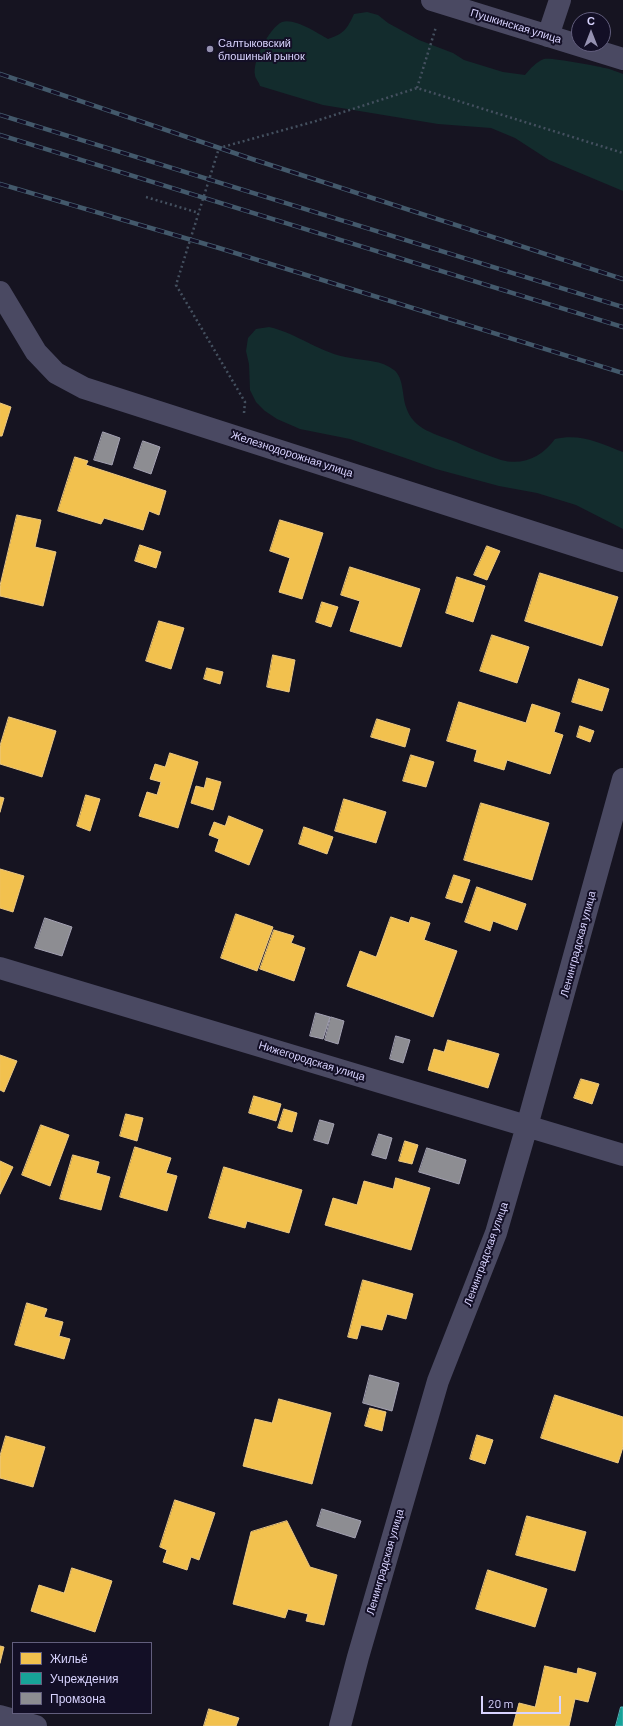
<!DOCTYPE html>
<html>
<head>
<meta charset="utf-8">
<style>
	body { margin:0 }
	#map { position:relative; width:623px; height:1726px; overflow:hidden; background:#161421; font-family:Barlow,sans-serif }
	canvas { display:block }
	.legend { position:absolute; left:12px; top:1642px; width:140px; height:72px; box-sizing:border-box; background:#130f26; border:1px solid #625e7d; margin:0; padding:5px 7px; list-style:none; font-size:12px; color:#d9d4ff }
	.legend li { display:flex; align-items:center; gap:8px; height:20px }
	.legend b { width:20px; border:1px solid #625e7d }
	.north { position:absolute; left:571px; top:12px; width:40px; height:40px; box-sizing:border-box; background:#130f26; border:1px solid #625e7d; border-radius:50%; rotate:0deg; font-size:11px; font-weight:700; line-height:16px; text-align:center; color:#d9d4ff }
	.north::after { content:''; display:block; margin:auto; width:14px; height:18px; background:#9591b1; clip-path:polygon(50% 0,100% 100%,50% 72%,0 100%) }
	.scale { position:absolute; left:481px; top:1696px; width:80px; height:18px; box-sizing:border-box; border:2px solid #d9d4ff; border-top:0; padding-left:5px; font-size:12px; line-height:14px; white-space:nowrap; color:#d9d4ff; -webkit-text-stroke:3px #130f26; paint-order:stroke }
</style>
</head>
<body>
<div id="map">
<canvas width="623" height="1726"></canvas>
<ul class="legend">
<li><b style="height:11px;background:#f2c14e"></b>Жильё</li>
<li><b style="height:11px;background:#17a398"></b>Учреждения</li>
<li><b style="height:11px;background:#8d8d92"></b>Промзона</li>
</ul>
<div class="north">С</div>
<div class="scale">20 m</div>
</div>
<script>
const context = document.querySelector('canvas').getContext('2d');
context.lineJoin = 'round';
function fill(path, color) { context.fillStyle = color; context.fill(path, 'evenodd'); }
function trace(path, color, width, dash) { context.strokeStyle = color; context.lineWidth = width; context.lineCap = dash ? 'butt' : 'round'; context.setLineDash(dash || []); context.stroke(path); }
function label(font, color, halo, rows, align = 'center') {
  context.font = font + ' Barlow,sans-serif'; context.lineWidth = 4; context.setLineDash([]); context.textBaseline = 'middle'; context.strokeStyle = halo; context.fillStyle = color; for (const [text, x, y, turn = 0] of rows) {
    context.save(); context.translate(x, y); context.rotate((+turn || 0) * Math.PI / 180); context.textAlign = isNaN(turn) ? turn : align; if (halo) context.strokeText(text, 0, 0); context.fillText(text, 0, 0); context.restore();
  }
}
const green = new Path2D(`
	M367,12L378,15L388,23L419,40L453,53L464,60L503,72L525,75C530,69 536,62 544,59C550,57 596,66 605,68C611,69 617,72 623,74V191L549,160L515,138L491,128L438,124L323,105L260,86C259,82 255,78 255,75C252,61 270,27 282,22C295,18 317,33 328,39C344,34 347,29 354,14Z
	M269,327C297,333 321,354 351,358C366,361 381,360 394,370C404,378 402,396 406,407C413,430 436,434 456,442C471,449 486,455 501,460C523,466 542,457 555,439C580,433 600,443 623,452V529L576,505L537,493L499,486L436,469L411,460L350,439L300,429L277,419L265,411L256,402L250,390L249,364L246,351L248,338L256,329Z`);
const homes = new Path2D(`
	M0,403L11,407L2,436H0Z
	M75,457L88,461L86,465L166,491L159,515L149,511L143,530L104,518L101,524L58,511Z
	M17,515L41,520L35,547L56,552L43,606L0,596V586Z
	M280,520L323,533L302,599L279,592L290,558L270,551Z
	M140,545L161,552L156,568L135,561Z
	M487,546L500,551L487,580L474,575Z
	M350,567L420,589L401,647L350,631L360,601L341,595Z
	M540,573L618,597L602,646L525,621Z
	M457,577L485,586L473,622L446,613Z
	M322,602L338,607L331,627L316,622Z
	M159,621L184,628L171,669L146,661Z
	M492,635L529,647L517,683L480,671Z
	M273,655L295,660L289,692L267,687Z
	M207,668L223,672L220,684L204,679Z
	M579,679L609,689L602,711L572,702Z
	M459,702L526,723L532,704L560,713L554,732L563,735L550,774L507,760L504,770L474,761L477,750L447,741Z
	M9,717L56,731L42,777L0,764V746Z
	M377,719L410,729L405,747L371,737Z
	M580,726L594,731L590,742L577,737Z
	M170,753L198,762L178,828L139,816L147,792L157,795L161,782L150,779L155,764L165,767Z
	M411,755L434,762L426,787L403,781Z
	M207,778L221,782L213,810L191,803L196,786L204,788Z
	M86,795L100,799L90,831L77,826Z
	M0,797L4,798L0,812Z
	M344,799L386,812L376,843L335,831Z
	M481,803L549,823L532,880L464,860Z
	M229,816L263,830L249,865L215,851L219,839L209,835L214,822L225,826Z
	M304,827L333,837L327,854L299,844Z
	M0,869L24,876L13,912L0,908Z
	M454,875L470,880L462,903L446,898Z
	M477,887L526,904L517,930L493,921L490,931L465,922Z
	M236,914L273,927L257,971L221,958Z
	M391,917L409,923L411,917L430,923L424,940L457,951L433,1017L347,986L360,951L376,957Z
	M274,930L294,936L291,943L305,948L294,981L260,969Z
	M448,1040L499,1054L488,1088L428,1070L434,1049L444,1052Z
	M0,1055L17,1061L4,1092L0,1090Z
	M581,1079L599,1084L592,1104L574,1098Z
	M254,1096L281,1104L276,1121L249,1113Z
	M284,1109L297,1113L292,1132L278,1128Z
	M126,1114L143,1118L137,1141L120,1136Z
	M41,1125L69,1135L50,1186L22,1175Z
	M405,1141L418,1145L412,1164L399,1161Z
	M135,1147L171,1158L166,1173L177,1176L167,1211L120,1197Z
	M73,1155L99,1162L96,1173L110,1177L101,1210L60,1199Z
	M0,1161L13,1167L0,1194Z
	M224,1167L302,1190L289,1233L247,1221L245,1228L209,1218Z
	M396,1178L430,1188L411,1250L325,1225L333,1198L357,1205L364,1181L393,1189Z
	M363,1280L413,1294L406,1319L387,1314L382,1330L361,1325L357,1339L348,1337Z
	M27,1303L47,1309L44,1317L63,1322L59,1336L70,1339L64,1359L15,1345Z
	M555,1395L623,1417V1447L618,1463L541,1438Z
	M279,1399L331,1413L312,1484L243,1466L255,1419L272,1423Z
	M370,1408L386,1412L382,1431L365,1426Z
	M477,1435L493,1440L485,1464L470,1459Z
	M6,1436L45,1447L33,1487L0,1478V1456Z
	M175,1500L215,1513L199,1560L191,1557L187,1570L163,1562L167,1550L160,1547Z
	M527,1516L586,1532L575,1571L516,1555Z
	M287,1521L310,1567L337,1575L324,1625L306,1621L308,1614L288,1609L285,1618L233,1604L251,1532Z
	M72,1568L112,1581L95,1632L31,1611L39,1585L64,1593Z
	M488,1570L547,1589L535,1627L476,1609Z
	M0,1646L4,1647L0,1663Z
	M545,1666L577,1674L578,1668L596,1673L588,1702L575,1699L569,1726H513L519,1703L535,1707Z
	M209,1709L239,1718L236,1726H204Z`);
const public = new Path2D(`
	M621,1707H623V1726H616Z`);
const industry = new Path2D(`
	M103,432L120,438L112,465L94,460Z
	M143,441L160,447L151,474L134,468Z
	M45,918L72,927L62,956L35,948Z
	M316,1013L330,1017L323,1039L310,1036Z
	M331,1017L344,1021L338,1044L325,1040Z
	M396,1036L410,1040L403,1063L390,1059Z
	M320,1120L334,1124L328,1144L314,1140Z
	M379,1134L392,1138L386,1159L372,1155Z
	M427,1148L466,1160L459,1184L419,1172Z
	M370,1375L399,1383L392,1411L363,1403Z
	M322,1509L361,1521L355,1538L317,1526Z`);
const path = new Path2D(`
	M417,88L436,27
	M146,197L199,213
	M244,413L245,402L176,285L219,148L316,121L417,88L623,153`);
const minor = new Path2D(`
	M432,0L623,59
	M548,36L560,0
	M0,292L36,352L56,373L84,388L623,561
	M0,968L623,1155
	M0,1716L36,1726
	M340,1726L358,1657L438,1381L496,1233L527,1126L623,779`);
const rail = new Path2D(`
	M0,74L255,160L623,279
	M0,115L623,307
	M0,135L623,327
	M0,184L219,248L623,373`);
const markers = [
	[210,49,4,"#9591b1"]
];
const streetNames = [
	["Пушкинская улица",516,26,17],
	["Железнодорожная улица",292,454,18],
	["Ленинградская улица",578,944,-75],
	["Нижегородская улица",312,1061,17],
	["Ленинградская улица",486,1254,-70],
	["Ленинградская улица",385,1562,-74]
];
const poiNames = [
	["Салтыковский",218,43],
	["блошиный рынок",218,56]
];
fill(green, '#132c2d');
fill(homes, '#f2c14e');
trace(homes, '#eac783', 1);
fill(public, '#17a398');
trace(public, '#51b2b7', 1);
fill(industry, '#8d8d92');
trace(industry, '#a4a2b3', 1);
trace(path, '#44505f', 2.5, [2, 3]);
trace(minor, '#4a4962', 22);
trace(rail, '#43596b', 4.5);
trace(rail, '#130f26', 3, [9]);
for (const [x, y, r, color] of markers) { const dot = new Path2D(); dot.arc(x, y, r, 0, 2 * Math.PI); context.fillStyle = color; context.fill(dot); trace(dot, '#130f26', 1.5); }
label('11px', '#d9d4ff', '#130f26', streetNames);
label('11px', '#d9d4ff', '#130f26', poiNames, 'left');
</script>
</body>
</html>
